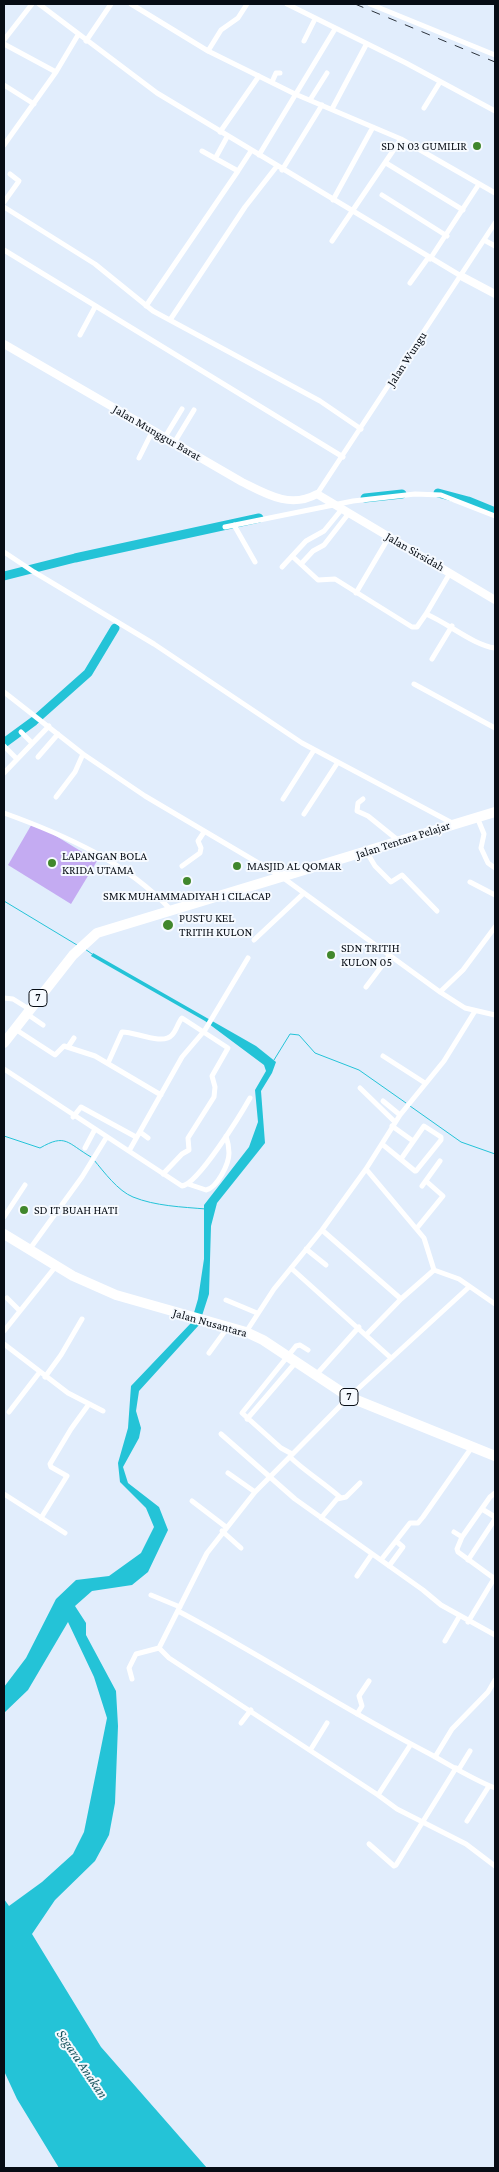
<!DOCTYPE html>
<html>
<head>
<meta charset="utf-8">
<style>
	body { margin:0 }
	#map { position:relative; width:499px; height:2172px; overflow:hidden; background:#e1edfc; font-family:"Crimson Pro",serif }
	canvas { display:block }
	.frame { position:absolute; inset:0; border:5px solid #070d15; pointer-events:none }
</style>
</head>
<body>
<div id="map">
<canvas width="499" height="2172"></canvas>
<div class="frame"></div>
</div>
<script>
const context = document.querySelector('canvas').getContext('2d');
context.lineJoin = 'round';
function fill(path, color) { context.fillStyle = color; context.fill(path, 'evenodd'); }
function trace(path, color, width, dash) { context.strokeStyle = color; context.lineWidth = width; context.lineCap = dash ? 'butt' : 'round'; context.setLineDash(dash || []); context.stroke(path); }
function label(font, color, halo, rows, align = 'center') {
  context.font = font + ' "Crimson Pro",serif'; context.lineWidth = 4; context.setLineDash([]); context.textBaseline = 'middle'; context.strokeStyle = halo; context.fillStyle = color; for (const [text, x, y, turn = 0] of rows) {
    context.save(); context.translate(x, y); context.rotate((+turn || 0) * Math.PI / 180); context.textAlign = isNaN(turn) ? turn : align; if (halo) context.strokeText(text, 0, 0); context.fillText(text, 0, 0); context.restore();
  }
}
const green = new Path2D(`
	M33,822L97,861L71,904L8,865Z`);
const water = new Path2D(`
	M93,953L256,1046L276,1062L272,1073L261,1091L265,1143L217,1203L211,1226L209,1294L199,1325L139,1391L136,1411L141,1428L139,1438L123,1467L128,1483L159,1507L168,1530L148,1572L132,1585L92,1591L75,1606L86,1623V1635L116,1691L118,1726L115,1803L109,1835L95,1861L55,1900L32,1934L101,2047L207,2168H59L17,2099L4,2071V1899L9,1906L42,1882L73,1854L84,1832L107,1718L94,1677L68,1622L28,1690L4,1713V1687L26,1658L56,1599L76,1580L109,1576L141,1553L154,1527L146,1508L120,1482L118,1463L128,1428L131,1386L191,1323L198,1299L204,1259V1205L249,1147L258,1122L255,1090L266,1071L264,1065L205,1021L91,956Z`);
const stream = new Path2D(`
	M4,901L77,945
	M85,949L92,954
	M274,1060L290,1034L299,1035L315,1053L359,1070L406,1103
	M410,1106L461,1142L495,1154
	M4,1136L40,1148C66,1133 67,1143 91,1157
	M94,1160C104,1172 118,1191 133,1197C155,1206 182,1207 206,1209`);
const river = new Path2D(`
	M438,493L468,501L495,512
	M365,498L402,494
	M4,576L75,558L259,518
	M4,743L34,721L88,673L115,628`);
const street = new Path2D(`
	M39,4L157,93L461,276
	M131,4L208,51L295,94L401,139L332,241
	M287,4L406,63L495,111
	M370,4L495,55
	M4,40L32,4
	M86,41L111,4
	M304,41L315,19
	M4,44L56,72
	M208,51L221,30L238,18L247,4
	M272,82L276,73H280
	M4,85L34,104
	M310,100L327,73
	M424,108L440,82
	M332,109L366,45
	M220,132L259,76
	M401,139L495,193
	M4,145L56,72L78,35
	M259,155L335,29
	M216,157L227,137
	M386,163L463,210
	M282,170L322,105
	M238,171L251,151
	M382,195L447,236
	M333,200L373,127
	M4,202L19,181L10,174
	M4,207L95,264L153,311L320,401L361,429
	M484,240L495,246
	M4,250L343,457
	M430,259L479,184
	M410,283L428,258
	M146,306L238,171L202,151
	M170,320L245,207L277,166
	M80,335L95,307
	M165,437L182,409
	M174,443L194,410
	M139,458L153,430
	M317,494L495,223
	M234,525L255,562
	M225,527L353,501L415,494L441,495L495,516
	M4,552L34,572L154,644L302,743L454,824
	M292,556L318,580L335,579L412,627H417L426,614C448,623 473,645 495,648
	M301,564L313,551L324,545L349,513
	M282,567L306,541L324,531L342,509
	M356,593L389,537
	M426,614L450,573
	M432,659L452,626
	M414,684L495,728
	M4,692L83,754L145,796L282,877L440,992L465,1008L495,1015
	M21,732L32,743
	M4,746L17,759
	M38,757L58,734
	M4,773L49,726
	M56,797L75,772L83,754
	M283,799L314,750
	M363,799L358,803L357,811L368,816L399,841
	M4,813C65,835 126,862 171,910
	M304,814L338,762
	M477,817L484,834L481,848L488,863L495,868
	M366,851L375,866L391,882L402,875L437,911
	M182,866L200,853L201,848L198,841L204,832
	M470,882L495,895
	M254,940L304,893
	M366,987L390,955
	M440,992L463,970L495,927
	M4,998L13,999L29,1009
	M27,1014L43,1025
	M15,1029L55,1055L64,1046L95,1056L161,1095
	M68,1047L74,1038
	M383,1056L425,1083
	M108,1063L122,1032C133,1031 163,1046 172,1035C177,1030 178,1022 182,1018L228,1048L212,1076L215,1087L214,1097L188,1138L189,1150L182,1154L163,1174
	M4,1069L182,1186C198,1184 241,1114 250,1098
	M360,1088L395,1122
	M383,1101L400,1115
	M73,1117L81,1107L136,1137
	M392,1126L413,1141
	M140,1132L148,1138
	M382,1144L415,1171H416L441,1140V1137L424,1126L401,1159
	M85,1148L94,1131
	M129,1151L182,1057L205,1030L248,958
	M366,1169L424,1238L434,1270L459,1279L495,1304
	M188,1184L206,1190C217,1188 229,1164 229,1153C229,1148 228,1142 226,1136
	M422,1186L440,1161
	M4,1217L25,1185
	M417,1228L443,1196L426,1181
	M322,1230L401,1299
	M306,1249L326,1265
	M29,1250L82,1177L106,1138
	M291,1268L391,1358
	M7,1298L20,1311
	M226,1300L257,1313
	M4,1331L56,1266
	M246,1332L274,1289L322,1230L366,1169L400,1115L444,1061L475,1011
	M367,1334L401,1299L434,1270
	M4,1344L68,1393L103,1411
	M209,1353L228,1327
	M316,1375L359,1327
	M45,1377L61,1355L82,1319
	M9,1412L39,1373
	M247,1419L296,1362
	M221,1434L295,1499L423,1590L441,1605L495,1635
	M292,1454L281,1448L242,1413L296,1346L300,1345L308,1350
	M290,1457C307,1473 323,1482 341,1498
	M228,1473L255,1492
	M4,1494L65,1533
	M192,1501L226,1527
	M482,1509L495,1517
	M41,1518L67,1476L51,1467L50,1464L71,1429L89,1404
	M321,1518L337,1499L346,1497L360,1483
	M222,1531L241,1548
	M454,1532L462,1537L457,1549L458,1552L495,1579
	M462,1537L490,1497L495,1493
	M381,1560L410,1523H418L423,1517L472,1447
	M468,1560L495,1519
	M389,1566L403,1547L396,1541
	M357,1576L372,1554
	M151,1595L180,1607
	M178,1611C263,1656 343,1709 428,1753C450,1765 472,1779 495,1788
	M468,1622L495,1577
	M445,1641L459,1617
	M132,1679L129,1668L136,1654L159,1648
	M357,1714L362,1706L359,1696L369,1681
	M241,1723L251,1710
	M411,1744L378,1795L169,1658L159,1648L207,1553L255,1492L349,1397L469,1287
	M311,1749L327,1723
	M435,1757L452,1729L488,1692L495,1680
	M459,1769L470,1751
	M378,1795L397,1809L466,1844L495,1866
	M467,1821L489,1786
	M369,1844L394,1866L396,1865L456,1768`);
const secondary = new Path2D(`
	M461,276L495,294
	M4,344L242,482C266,494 290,509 317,494L495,600`);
const highway = new Path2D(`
	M4,1043L73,955L97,933L495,812
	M4,1234L73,1276L116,1295L246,1332L263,1340L349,1397L495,1456`);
const rail = new Path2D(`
	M355,4L495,62`);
const markers = [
	[477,146,5,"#41872c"],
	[52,863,5,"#41872c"],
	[237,866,5,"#41872c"],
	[187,881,5,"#41872c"],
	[168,925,6,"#41872c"],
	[331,955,5,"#41872c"],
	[24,1210,5,"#41872c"]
];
const shields = [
	[38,998,18],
	[349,1397,18]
];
const shieldNames = [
	["7",38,998],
	["7",349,1397]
];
const poiNames = [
	["SD N 03 GUMILIR",467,146,"right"],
	["LAPANGAN BOLA",62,856],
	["KRIDA UTAMA",62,870],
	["MASJID AL QOMAR",247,866],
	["SMK MUHAMMADIYAH 1 CILACAP",187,896,"center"],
	["PUSTU KEL",179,918],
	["TRITIH KULON",179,932],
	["SDN TRITIH",341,948],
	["KULON 05",341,962],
	["SD IT BUAH HATI",34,1210]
];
const streetNames = [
	["Jalan Wungu",407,359,-57],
	["Jalan Munggur Barat",157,433,30],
	["Jalan Sirsidah",415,552,30],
	["Jalan Tentara Pelajar",403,840,-18],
	["Jalan Nusantara",210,1323,16]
];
const waterNames = [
	["Segara Anakan",82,2064,56]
];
fill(green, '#c4abf2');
fill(water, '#24c3d7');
trace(stream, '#24c3d7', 1);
trace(river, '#24c3d7', 9);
trace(street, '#fff', 5);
trace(secondary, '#fff', 8);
trace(highway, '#fff', 10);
trace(rail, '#2b323b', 1, [9, 9]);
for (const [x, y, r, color] of markers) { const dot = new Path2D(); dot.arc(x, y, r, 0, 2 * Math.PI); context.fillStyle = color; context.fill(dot); trace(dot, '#f6faff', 2); }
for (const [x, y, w] of shields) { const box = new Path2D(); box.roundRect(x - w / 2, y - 8.5, w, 17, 4); context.fillStyle = '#f6faff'; context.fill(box); trace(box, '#070d15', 1); }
label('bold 11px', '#070d15', null, shieldNames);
label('12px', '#070d15', '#f6faff', poiNames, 'left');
label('12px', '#070d15', '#f6faff', streetNames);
label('italic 14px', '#1b5760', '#f6faff', waterNames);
</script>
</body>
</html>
